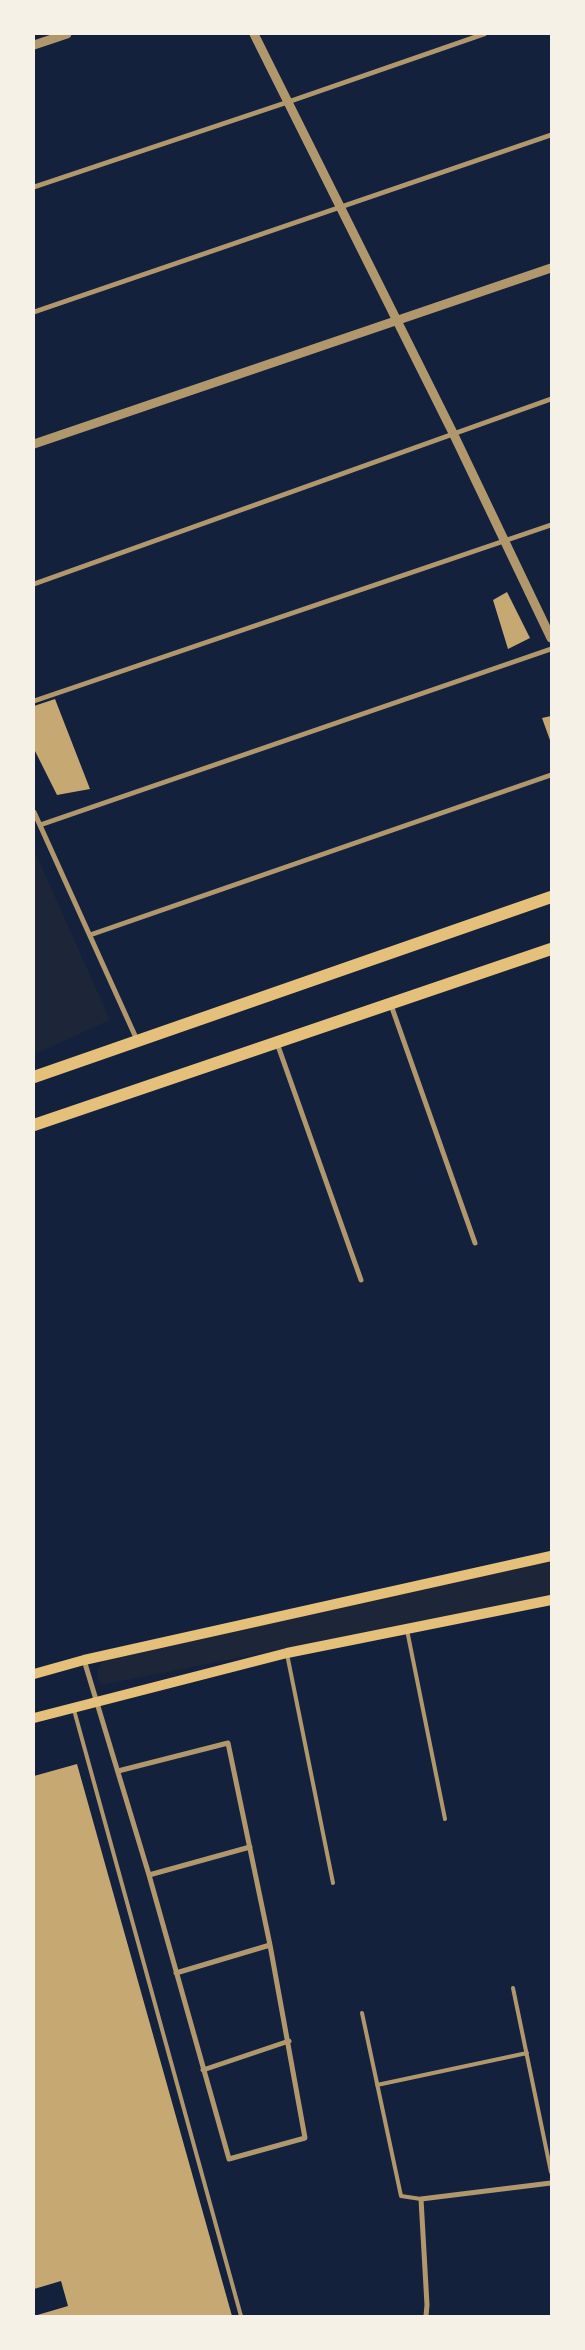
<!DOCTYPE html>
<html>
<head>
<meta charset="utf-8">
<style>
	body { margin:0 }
	#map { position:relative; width:585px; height:2350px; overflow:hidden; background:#14213d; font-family:"Source Sans 3",sans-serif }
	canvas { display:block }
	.frame { position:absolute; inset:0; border:35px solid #f6f1e7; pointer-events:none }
</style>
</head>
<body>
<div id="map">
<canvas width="585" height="2350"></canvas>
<div class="frame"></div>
</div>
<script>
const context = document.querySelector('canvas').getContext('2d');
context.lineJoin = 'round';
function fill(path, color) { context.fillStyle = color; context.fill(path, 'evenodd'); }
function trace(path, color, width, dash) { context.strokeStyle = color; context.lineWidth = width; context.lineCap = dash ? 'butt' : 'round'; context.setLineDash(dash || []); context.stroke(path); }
const green = new Path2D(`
	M34,850L110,1020L35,1054L34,1052Z
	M551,1561V1596L101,1685C95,1675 96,1668 104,1660Z`);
const building = new Path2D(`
	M507,592L530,638L508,649L493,600Z
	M55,699L90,789L57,795L34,749V706Z
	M551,716V743L542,718Z
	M77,1764L232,2316H34L68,2306L61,2281L34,2289V1776Z`);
const service = new Path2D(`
	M407,1630L445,1819
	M287,1654L333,1883
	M74,1710L241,2316
	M513,1988L551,2172
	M362,2013L401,2196L421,2199
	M377,2085L527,2053`);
const minor = new Path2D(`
	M34,187L288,102L484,34
	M34,312L551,135
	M34,584L551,399
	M34,701L551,525
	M34,812L137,1040
	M40,825L551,649
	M90,935L551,775
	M391,1005L475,1243
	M277,1043L361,1280
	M84,1660L149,1875L229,2159L305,2138L270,1945L228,1743L118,1771
	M149,1875L250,1847
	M176,1973L270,1945
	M203,2070L289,2041
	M426,2316L427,2305L421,2199L551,2183`);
const tertiary = new Path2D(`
	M254,34L453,433L551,638
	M34,45L67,34
	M34,444L551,268`);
const secondary = new Path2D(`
	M34,1674L84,1660L551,1556
	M34,1718L287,1653L551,1600`);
const primary = new Path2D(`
	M34,1077L551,897
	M34,1125L551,949`);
fill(green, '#1d2539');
fill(building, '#c6a872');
trace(service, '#b1986c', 4);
trace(minor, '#b1986c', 5);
trace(tertiary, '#b1986c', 9);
trace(secondary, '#e5c07b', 10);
trace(primary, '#e5c07b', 12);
</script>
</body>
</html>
